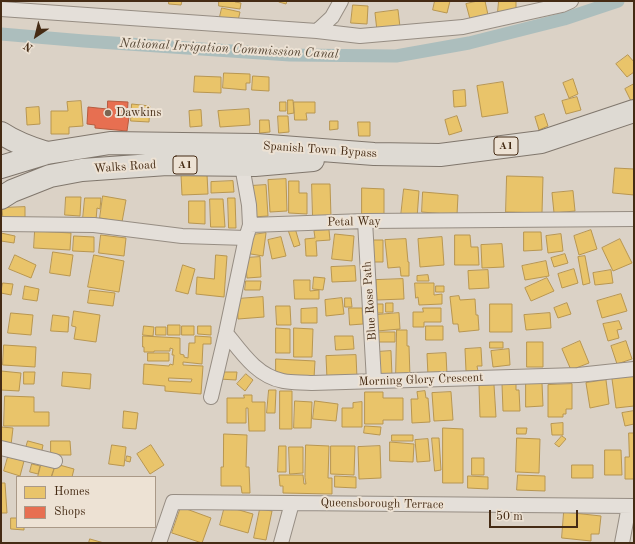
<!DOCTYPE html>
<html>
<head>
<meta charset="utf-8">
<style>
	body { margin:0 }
	#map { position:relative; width:635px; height:544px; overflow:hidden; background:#dbd2c6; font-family:"Old Standard TT",serif }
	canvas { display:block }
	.frame { position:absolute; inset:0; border:2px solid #452b14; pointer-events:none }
	.legend { position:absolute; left:16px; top:476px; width:140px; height:52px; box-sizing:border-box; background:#ede2d4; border:1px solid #aa9987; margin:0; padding:5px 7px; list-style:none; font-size:12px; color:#452b14 }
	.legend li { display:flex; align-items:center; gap:8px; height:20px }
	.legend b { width:20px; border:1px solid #aa9987 }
	.north { position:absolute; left:16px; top:16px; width:40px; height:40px; -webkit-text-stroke:3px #ede2d4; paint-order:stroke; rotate:215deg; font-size:11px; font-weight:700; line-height:16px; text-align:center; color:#452b14 }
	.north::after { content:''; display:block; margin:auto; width:14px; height:18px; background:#452b14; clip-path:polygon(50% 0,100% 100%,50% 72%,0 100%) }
	.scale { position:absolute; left:489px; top:510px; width:89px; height:18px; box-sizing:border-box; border:2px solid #452b14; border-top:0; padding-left:5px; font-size:12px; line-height:14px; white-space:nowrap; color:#452b14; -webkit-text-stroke:3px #ede2d4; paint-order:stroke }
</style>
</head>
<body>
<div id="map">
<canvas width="635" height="544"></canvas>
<div class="frame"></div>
<ul class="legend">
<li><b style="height:11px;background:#e9c46a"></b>Homes</li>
<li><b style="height:11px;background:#e76f51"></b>Shops</li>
</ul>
<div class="north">N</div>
<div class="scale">50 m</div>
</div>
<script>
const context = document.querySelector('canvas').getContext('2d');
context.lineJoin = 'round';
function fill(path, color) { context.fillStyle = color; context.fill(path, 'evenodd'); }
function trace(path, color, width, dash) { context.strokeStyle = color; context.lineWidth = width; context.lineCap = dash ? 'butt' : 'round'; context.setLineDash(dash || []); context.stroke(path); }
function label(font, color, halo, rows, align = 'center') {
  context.font = font + ' "Old Standard TT",serif'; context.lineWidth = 4; context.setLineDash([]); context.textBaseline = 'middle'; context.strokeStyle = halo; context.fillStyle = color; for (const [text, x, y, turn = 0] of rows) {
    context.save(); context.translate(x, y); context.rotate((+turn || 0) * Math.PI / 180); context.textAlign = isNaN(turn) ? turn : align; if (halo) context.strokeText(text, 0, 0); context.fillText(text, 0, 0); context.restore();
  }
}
const homes = new Path2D(`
	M169,1H182L181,5L169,4Z
	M219,1H235V2L241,3L240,9L219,6Z
	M279,1H287L286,4L279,2Z
	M435,1H450L447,13L433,10Z
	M478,1H485L488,15L470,19L466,4Z
	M499,1H516V12H498Z
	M353,5L368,6L367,24L351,23Z
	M222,8L240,12L237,25L219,21Z
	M398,10L400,27L377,31L375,13Z
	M628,55L634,62V72L627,77L616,64Z
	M224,73L250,74V83H246V90L223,88Z
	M195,76L221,77V93L194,92Z
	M253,76L269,77V91L252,90Z
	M573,79L578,94L569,98L563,83Z
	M503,82L508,113L482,117L477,86Z
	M634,84V99L631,101L625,89Z
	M465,90L466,106L454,107L453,91Z
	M577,97L581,110L566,114L562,101Z
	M288,100H293L294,113L288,114Z
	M81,101L83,126L69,127V134H51V111H68L67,102Z
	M280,102H286V111H280Z
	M294,102H315V113H306L307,120H295Z
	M132,104L150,106L149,122L131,121Z
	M39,107L40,124L27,125L26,108Z
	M249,109L250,125L220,127L218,111Z
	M201,110L202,126L190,127L189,111Z
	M544,114L548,126L539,130L535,117Z
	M278,116H288L289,132L279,133Z
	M457,116L462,131L449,135L445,120Z
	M260,120H269L270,132L260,133Z
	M330,121H338V129L330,130Z
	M358,122H370V136H359Z
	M615,168L634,169V195L613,193Z
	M207,174L208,194L182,195L181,175Z
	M507,176L543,177L542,213L506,212Z
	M286,179L287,211L270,212L268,180Z
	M233,181L234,192L211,193V182Z
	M289,181H299V193H307V214L289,213Z
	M312,184H330L331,217L313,218Z
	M266,185L268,216L253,217L250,186Z
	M362,188L384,189V214H362Z
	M404,189L419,191L417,218L401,216Z
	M573,191L575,211L554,213L552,193Z
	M423,192L458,195L457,215L422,212Z
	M103,196L126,200L122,222L100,218Z
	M66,197H81L80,216L65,215Z
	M85,198H101L100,209L97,208L96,220L83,219Z
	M228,198H235L236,228H229Z
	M210,199H223L225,227H211Z
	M189,201H205V224L189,223Z
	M25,207V219L3,220L2,208Z
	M295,228L300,245L294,247L288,230Z
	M329,230L330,240L316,241L317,256H306L305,239L315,238L314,231Z
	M591,230L597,249L579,255L574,236Z
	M35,231L71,233L70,250L34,248Z
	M524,232H541L542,250L524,251Z
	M1,233L15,236L14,243L1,241Z
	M266,233L263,256L245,253L252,235Z
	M335,234L354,236L352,261L332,259Z
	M561,234L563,251L548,253L546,236Z
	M101,235L126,238L124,256L99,253Z
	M455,235H470L471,247H478L479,265H455Z
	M74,236L94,237V252L73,251Z
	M281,237L286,256L272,259L268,240Z
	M442,237L444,265L420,267L418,239Z
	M406,239L408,262H409V276H401L400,267L388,268L385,240Z
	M620,239L632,263L613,271L602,248Z
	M368,240H383V262H369Z
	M502,244L504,267L482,268L481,245Z
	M53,252L73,255L70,276L50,273Z
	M565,254L568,263L554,267L551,258Z
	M15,255L36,265L31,278L9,269Z
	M94,255L124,261L119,292L88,287Z
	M216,255L227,256L224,297L196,294L197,277L214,279Z
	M585,256L590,283L583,285L578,257Z
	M260,257L261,277L247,278L245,258Z
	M546,261L549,276L525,280L522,266Z
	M183,265L195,269L188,294L176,291Z
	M355,266L356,281L332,282L331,267Z
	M574,269L578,283L562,288L558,274Z
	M488,270L489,288L469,289L468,271Z
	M611,270L613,283L595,285L593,273Z
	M428,275L429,281H417V276Z
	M314,277L325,278L323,290L313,289Z
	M547,278L554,291L531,301L525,288Z
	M403,279L404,299L377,300L376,280Z
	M294,280H310V291L319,290V299H295Z
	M246,281H261L260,290H245Z
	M3,283L13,284L11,295L1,293Z
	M415,283H434V295L442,294V304L419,305L418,297L416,298Z
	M25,286L39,289L37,301L23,299Z
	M436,286H444V292H436Z
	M90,290L115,293L113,306L88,303Z
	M621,294L627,311L602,318L597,301Z
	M459,296L460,300L475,299L476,315H478L479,330L459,332L458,324H453L450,297Z
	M263,297L264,317L238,319L237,299Z
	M342,298L344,314L326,316L325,300Z
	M345,298H351L352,307H345Z
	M386,303H393V312H386Z
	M567,303L571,314L558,318L554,308Z
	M372,304H383V313H372Z
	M490,304H512V332H490Z
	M276,306H290L291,325H277Z
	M317,308V323H301V309Z
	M349,308H362L363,324L350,325Z
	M423,308H441V322H424V327H413V312H423Z
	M74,311L100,315L96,342L74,339L76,327L72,326Z
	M11,313L33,315L31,335L8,333Z
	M399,313L400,329L377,331L376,315Z
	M550,313L551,328L526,330L524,315Z
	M53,315L69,317L68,332L51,331Z
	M619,321L622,329L617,330L619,338L608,341L603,324Z
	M168,325H180V335H168Z
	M144,326L154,327L153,336L143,335Z
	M182,326H194V335H182Z
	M198,326H211V335L198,334Z
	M426,326H443V340H426Z
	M156,327H166V335H156Z
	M276,328L290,329V353H276Z
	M294,328L313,329L312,357H294Z
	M397,330H407V346H409L410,377H396Z
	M376,332H395V342H376Z
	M143,336L180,338V354L184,355V357L188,358L189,343H195V336L211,337V344H203L202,364L183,362V365L203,366L201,394L165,391V386L143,384L144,364L169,366L170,364L173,365L174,355H172L173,349L170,348V351H154V352H144V347H143ZM169,378L192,379L191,382L169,381Z
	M335,336H353L354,349L336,350Z
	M580,341L589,363L571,370L562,349Z
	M626,341L632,359L617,364L611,346Z
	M490,342H503V348H490Z
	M527,342H543V367H527Z
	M4,345L36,347L35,367L3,365Z
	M481,348L482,366H477L478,371H466L465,349Z
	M509,349L510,365L493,367L491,351Z
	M391,351L392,376L377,377L376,352Z
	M148,353H169V361H148Z
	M446,353L447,375L428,376L427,354Z
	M356,355L357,378L327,379L326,356Z
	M276,359L315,361L314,378L276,375Z
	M1,371L21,373L19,391L1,390Z
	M24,372H35L34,384H24Z
	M63,372L91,374L90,389L62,386Z
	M219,372H237L236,380L219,379Z
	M246,374L253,380L245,391L237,384Z
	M634,376V406L616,408L612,379Z
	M606,380L609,404L590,408L586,383Z
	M526,382L542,383L543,406L526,407Z
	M516,383V390H519L520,411H503L502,384Z
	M572,384V409H566V414H563V417H548V385Z
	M494,385L496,417H480L479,386Z
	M269,390H276L275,413H267Z
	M280,391H292V429H280Z
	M425,391L426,398H428L430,422L412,423L411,399H418L417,392Z
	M365,392H383V398H403V420H383V424H365Z
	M451,392L453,420L434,421L432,393Z
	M244,395H252V402H265V431H249L248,408H246V423H227V398H244Z
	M5,396L34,397V412H49V426H4Z
	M295,401L312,402L311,428H294Z
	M315,401L338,404L336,421L313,419Z
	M362,402V427H342V408H353V403Z
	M124,411L138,413L136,429L123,428Z
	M634,411V424L625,426L622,413Z
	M563,423V435H552L551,424Z
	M365,426L381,427L380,435L364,433Z
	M1,427L13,428L11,445L1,444Z
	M443,428L463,429V483H443Z
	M517,428H527L526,434H517Z
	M629,433H634V479H625V457H629Z
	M224,434L247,435L246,467H249L250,493H242L241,486H221V467H223Z
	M392,435H413V441H392Z
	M562,436L566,439L559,447L555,444Z
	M432,438H439L441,470L435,471Z
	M517,438L540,439L539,473L516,472Z
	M428,439L430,461L417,462L415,440Z
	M28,441L43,445L41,455L25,451Z
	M51,441H70L71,455H51Z
	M390,442L414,444L413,462L390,461Z
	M112,445L126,447L124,466L109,464Z
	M151,445L164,465L150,474L137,454Z
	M306,445L329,446L328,478H332V494L283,493V486H280L279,475H303L304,484H306L305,478Z
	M279,446H286V472H278Z
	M331,446H355L354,475L331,474Z
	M380,446L381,478L359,479L358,447Z
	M289,447H303V473L290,474Z
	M605,450H621L622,475H605Z
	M127,456L131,457L130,462L126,461Z
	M8,457L24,461L20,476L4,471Z
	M472,458H484V475H472Z
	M42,462L55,466L51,477H38Z
	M32,464L40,466L38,474L30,472Z
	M56,464L74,469L72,477H52Z
	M572,465H593V478H572Z
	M518,475L545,476V491L517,490Z
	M335,476L356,477V488L335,487Z
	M468,476L488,477V489L468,488Z
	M1,483H5L7,513H1Z
	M225,506L253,514L248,533L220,525Z
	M181,507L211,518L202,543L172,533Z
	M260,509L272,511L266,540L254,538Z
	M564,512L601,516L599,534H591V541L562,538Z
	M11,518H17V527H24V530L11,529Z
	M90,539L104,543H89Z`);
const shops = new Path2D(`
	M108,101L128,102L127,117H129L127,131L95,128V125L87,124L88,107L107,109Z`);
const canal = new Path2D(`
	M1,34L84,41L290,55L396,56L469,43L564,19L618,1`);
const minor = new Path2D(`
	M1,9L317,31L360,36L463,27L562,5L571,1
	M317,31L332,17L341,1
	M365,221L374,381
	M1,224L94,225L182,236L246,238
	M250,225L365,221L634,219
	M226,333C242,353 257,376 283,381C292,383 302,382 312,383L578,375L634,369
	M211,397L226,333L246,238L250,225L249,205L242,166
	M1,448L55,461
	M159,543L173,502L634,506
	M281,543L292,503
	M622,543L629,506`);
const primary = new Path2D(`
	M1,133C16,143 30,148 47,153
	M1,167L47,153L110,143L256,145L374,154L440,155L541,142L634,111
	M1,198L12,191L50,176L82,170L167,164L255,165L313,160`);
const markers = [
	[108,113,4,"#7a6552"]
];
const shields = [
	[506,146,24],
	[185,165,24]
];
const shieldNames = [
	["A1",506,146],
	["A1",185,165]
];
const poiNames = [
	["Dawkins",116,113]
];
const streetNames = [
	["Spanish Town Bypass",320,150,4],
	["Walks Road",125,167,-4],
	["Petal Way",354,222,-1],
	["Blue Rose Path",370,301,-94],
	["Morning Glory Crescent",421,380,-2],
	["Queensborough Terrace",382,504,1]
];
const waterNames = [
	["National Irrigation Commission Canal",229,49,3]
];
fill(homes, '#e9c46a');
trace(homes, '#b89650', 1);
fill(shops, '#e76f51');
trace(shops, '#b65b3f', 1);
trace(canal, '#acbebd', 13);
trace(minor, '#968d83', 16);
trace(primary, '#80776d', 24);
trace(minor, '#e4dfd9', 14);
trace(primary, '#dedad3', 22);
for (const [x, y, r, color] of markers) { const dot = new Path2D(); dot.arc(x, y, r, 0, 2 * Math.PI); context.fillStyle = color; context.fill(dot); trace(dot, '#ede2d4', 1.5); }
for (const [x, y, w] of shields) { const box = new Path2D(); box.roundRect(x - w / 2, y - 9, w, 18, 3); context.fillStyle = '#ede2d4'; context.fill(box); trace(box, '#452b14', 1); }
label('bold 11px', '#452b14', null, shieldNames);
label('12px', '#452b14', '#ede2d4', poiNames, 'left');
label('12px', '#452b14', '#ede2d4', streetNames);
label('italic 13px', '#564735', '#ede2d4', waterNames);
</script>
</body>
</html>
